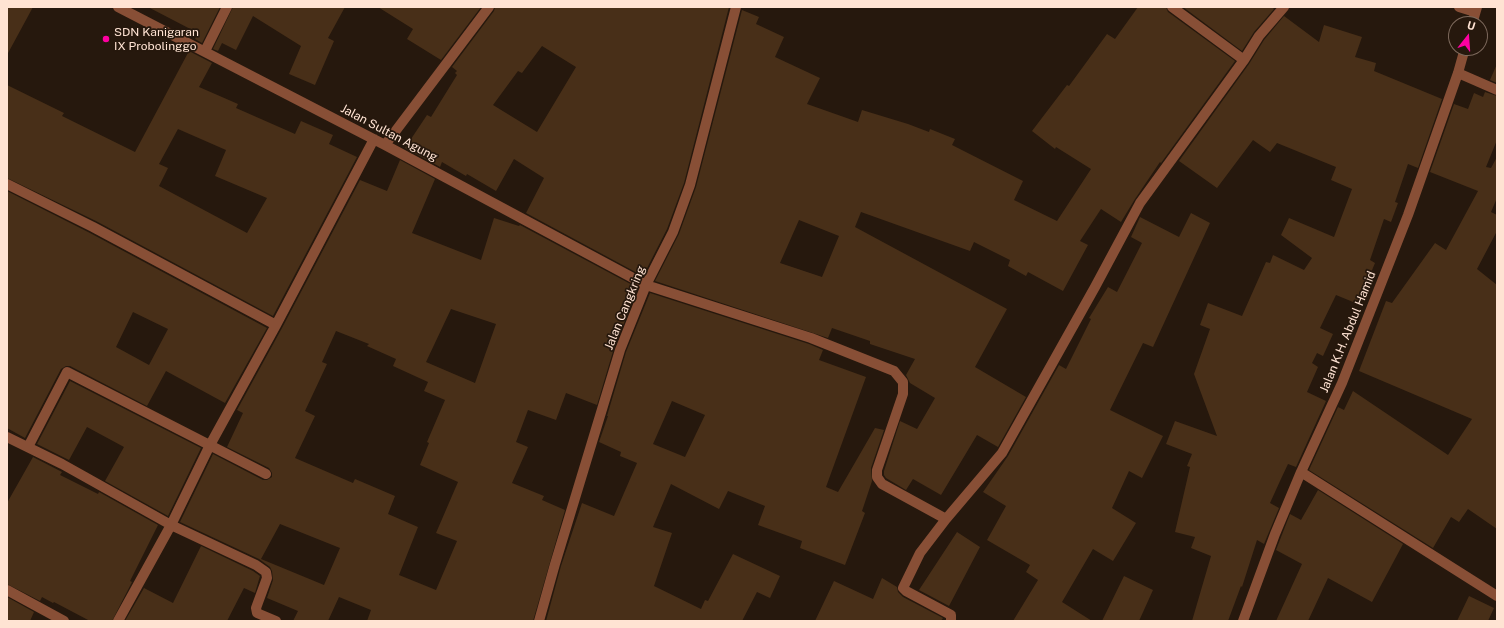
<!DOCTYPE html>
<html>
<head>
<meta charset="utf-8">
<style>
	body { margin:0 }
	#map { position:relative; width:1504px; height:628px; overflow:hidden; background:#26180d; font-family:"Public Sans",sans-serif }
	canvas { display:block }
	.frame { position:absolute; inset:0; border:8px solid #ffe3d3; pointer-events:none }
	.north { position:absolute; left:1448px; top:16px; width:40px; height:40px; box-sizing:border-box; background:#26180d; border:1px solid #7d695c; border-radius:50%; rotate:17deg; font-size:11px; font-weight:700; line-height:16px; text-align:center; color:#ffe3d3 }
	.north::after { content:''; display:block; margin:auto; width:14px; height:18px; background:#fe00a1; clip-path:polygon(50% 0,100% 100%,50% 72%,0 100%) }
</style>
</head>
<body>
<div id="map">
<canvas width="1504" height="628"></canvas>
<div class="frame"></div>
<div class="north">U</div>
</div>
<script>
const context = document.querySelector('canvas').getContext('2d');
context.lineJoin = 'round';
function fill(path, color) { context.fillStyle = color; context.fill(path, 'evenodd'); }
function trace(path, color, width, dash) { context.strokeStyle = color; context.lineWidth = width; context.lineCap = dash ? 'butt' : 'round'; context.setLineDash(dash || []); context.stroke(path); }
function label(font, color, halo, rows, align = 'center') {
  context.font = font + ' "Public Sans",sans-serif'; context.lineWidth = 3.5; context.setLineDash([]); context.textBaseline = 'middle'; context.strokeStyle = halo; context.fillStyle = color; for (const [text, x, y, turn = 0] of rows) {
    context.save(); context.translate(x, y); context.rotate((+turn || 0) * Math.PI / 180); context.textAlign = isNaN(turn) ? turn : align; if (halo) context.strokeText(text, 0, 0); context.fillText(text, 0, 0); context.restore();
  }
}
const building = new Path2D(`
	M7,7H33L7,55Z
	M148,7H220L202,43L195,39L198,33Z
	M233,7H345L328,38L334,41L315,85L289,74L301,46L253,16L236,50L222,43L218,51L213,49Z
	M378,7H481L441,60L407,39L413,29Z
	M495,7H729L684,183L667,229L643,276L526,213L544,178L514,159L496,191L467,174L466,176L442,162L440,167L405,148L427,115L431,117L457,75L455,73L457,71L452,67L494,11ZM542,46L576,67L537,132L493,105L518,71L522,73Z
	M1138,7H1166L1168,12L1235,61L1161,163L1160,162L1135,199L1121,222L1101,209L1080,241L1088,245L1063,291L1028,272L1026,276L1008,266L1010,260L974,242L970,251L861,212L855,227L1007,309L975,367L1026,397L998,447L977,435L941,495L913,479L906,490L886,478L884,475V471L900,421L917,429L935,398L910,383L906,375L915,359L870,344V341L832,328L828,338L655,281L679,234L696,187L742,10L759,17L756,24L784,37L775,57L820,78L807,104L858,122L862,110L908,124L929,132L930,129L955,139L952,145L1023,181L1014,200L1057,221L1091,169L1056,147L1055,149L1032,131L1067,85L1069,86L1107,34L1115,39ZM799,220L839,236L822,277L780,263Z
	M1183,7H1272L1274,9L1254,32L1242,51Z
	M1284,16L1319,42L1324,25L1362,37L1355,57L1376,63L1374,71L1442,99L1418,168L1408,164L1395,202L1398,203L1391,222L1384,219L1370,260L1375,263L1358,304L1336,295L1320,328L1333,334L1323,356L1317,353L1312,363L1318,367L1307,392L1326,401L1296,467L1288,464L1280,481L1270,503L1279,508L1264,544L1257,540L1242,587L1241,586L1228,621H1192L1211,556L1191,548L1195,537L1175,532L1190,467L1187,466L1192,454L1166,444L1175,421L1217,436L1194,374L1210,329L1200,325L1208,303L1242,316L1266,262L1270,263L1273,255L1304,270L1312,258L1281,235L1289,218L1334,237L1352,189L1331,180L1336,167L1277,143L1270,152L1253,140L1217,188L1179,161L1249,64L1264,40Z
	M189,51L212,63L199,87L238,104L236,108L295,134L301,121L333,135L329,144L357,157L273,316L96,221L7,178V85L64,113L62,116L135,152ZM178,129L226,150L215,176L267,198L247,233L159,186L168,168L159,164Z
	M1497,64V83L1490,80Z
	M1485,92L1497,96V140L1486,167L1491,168L1497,157V198L1491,212L1497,215V231L1477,269L1497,285V529L1468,509L1459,522L1451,517L1433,548L1309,470L1338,407L1344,410L1353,391L1448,455L1472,419L1359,371L1386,301L1392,303L1435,243L1446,250L1478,191L1430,172L1454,104L1468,109L1474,93L1483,97Z
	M400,160L435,179L412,233L481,260L494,218L519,226L520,225L638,288L614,348L597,405L566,393L556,420L528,410L516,442L528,447L512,483L544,496L542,500L565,510L533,621H367L371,610L339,597L328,621H293L298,611L267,598L273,580L272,571L270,567L259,559L180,522L213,454L263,480H267L272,477V473L269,468L227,447L243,413L237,410L282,328L360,180L387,191ZM451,309L496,324L475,383L426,362ZM336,331L369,344L367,346L396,359L393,366L428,382L424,391L445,400L427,442L429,443L420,465L458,482L436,533L457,541L436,590L399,575L418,527L388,514L395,496L355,479L353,483L295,458L315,416L305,411L327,364L322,362ZM280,524L340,548L324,585L261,559Z
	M7,191L90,233L267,328L225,403L166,371L147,406L70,366H66L61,369L25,438L7,428ZM133,312L168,329L149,365L116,347Z
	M1191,213L1210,223L1153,347L1143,343L1110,410L1163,436L1142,478L1129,471L1112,508L1136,523L1113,561L1093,549L1062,602L1092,621H1013L1038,580L1026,572L1030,565L987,540L1006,506L983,492L1008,456L1059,365L1066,369L1091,319L1089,318L1108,287L1117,292L1142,243L1131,237L1140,217L1179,237Z
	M650,293L809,344L823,350L819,360L866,377L826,487L838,492L875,428L884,430L871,468L872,481L862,511L865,513L845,565L800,548L802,541L758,525L765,506L728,491L719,509L671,484L653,527L672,533L654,586L701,609L705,600L708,601L733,554L780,576L770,598L757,592L742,621H546L561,566L582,503L614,516L637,463L620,456L621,452L599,442L608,416H607L626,352ZM672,401L705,415L685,457L653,444Z
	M70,381L201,448L168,516L105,481L124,447L87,427L69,460L37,444Z
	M33,457L62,472L60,475L98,494L99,492L158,525L130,581L132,582L112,621H90L54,602L53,603L42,597L40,601L7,584V503Z
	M1318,490L1403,544L1372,602L1328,578L1308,621H1276L1302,564L1276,550L1290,514L1301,520Z
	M957,532L980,547L949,606L919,590Z
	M201,546L253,571L260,576L255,593L244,588L227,621H125L144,588L173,603Z
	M1124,576L1153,590L1139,621H1102Z
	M882,578L897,587L898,592L903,597L943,618L941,621H815L834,581L873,599Z
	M1469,596L1494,608L1488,621H1457Z
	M7,597L34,612L30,621H7Z`);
const minor = new Path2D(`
	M118,7L385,145L646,285L811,338L894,371L903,382V394L877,470V477L882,484L946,519L1002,453L1095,287L1140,203L1244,60L1259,36L1284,7
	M1172,7L1244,60
	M1459,7L1475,12
	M1472,24L1477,7
	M205,51L227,7
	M1458,73L1497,90
	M385,145L489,7
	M7,184L93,227L276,325
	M7,437L62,464L171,525L256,565L266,572L267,578L256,608L257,613L276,621
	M28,447L67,372L266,474
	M1301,472L1497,596
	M946,519L920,553L903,588L906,591L951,615V621
	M7,590L64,621
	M118,621L171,525L210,445L276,325L374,139
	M539,621L555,564L620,350L646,285L673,232L690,185L736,7
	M1243,621L1275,534L1301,472L1342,383L1408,215L1458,73L1465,48`);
const markers = [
	[106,39,4,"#fe00a1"]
];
const poiNames = [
	["SDN Kanigaran",114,32],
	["IX Probolinggo",114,46]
];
const streetNames = [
	["Jalan Sultan Agung",389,133,28],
	["Jalan Cangkring",625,308,-68],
	["Jalan K.H. Abdul Hamid",1348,332,-68]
];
fill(building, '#482f18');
trace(minor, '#884f36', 10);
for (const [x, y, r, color] of markers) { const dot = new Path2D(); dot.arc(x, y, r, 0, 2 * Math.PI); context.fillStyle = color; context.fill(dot); trace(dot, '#26180d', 1.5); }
label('12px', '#ffe3d3', '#26180d', poiNames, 'left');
label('12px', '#ffe3d3', '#26180d', streetNames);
</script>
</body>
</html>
